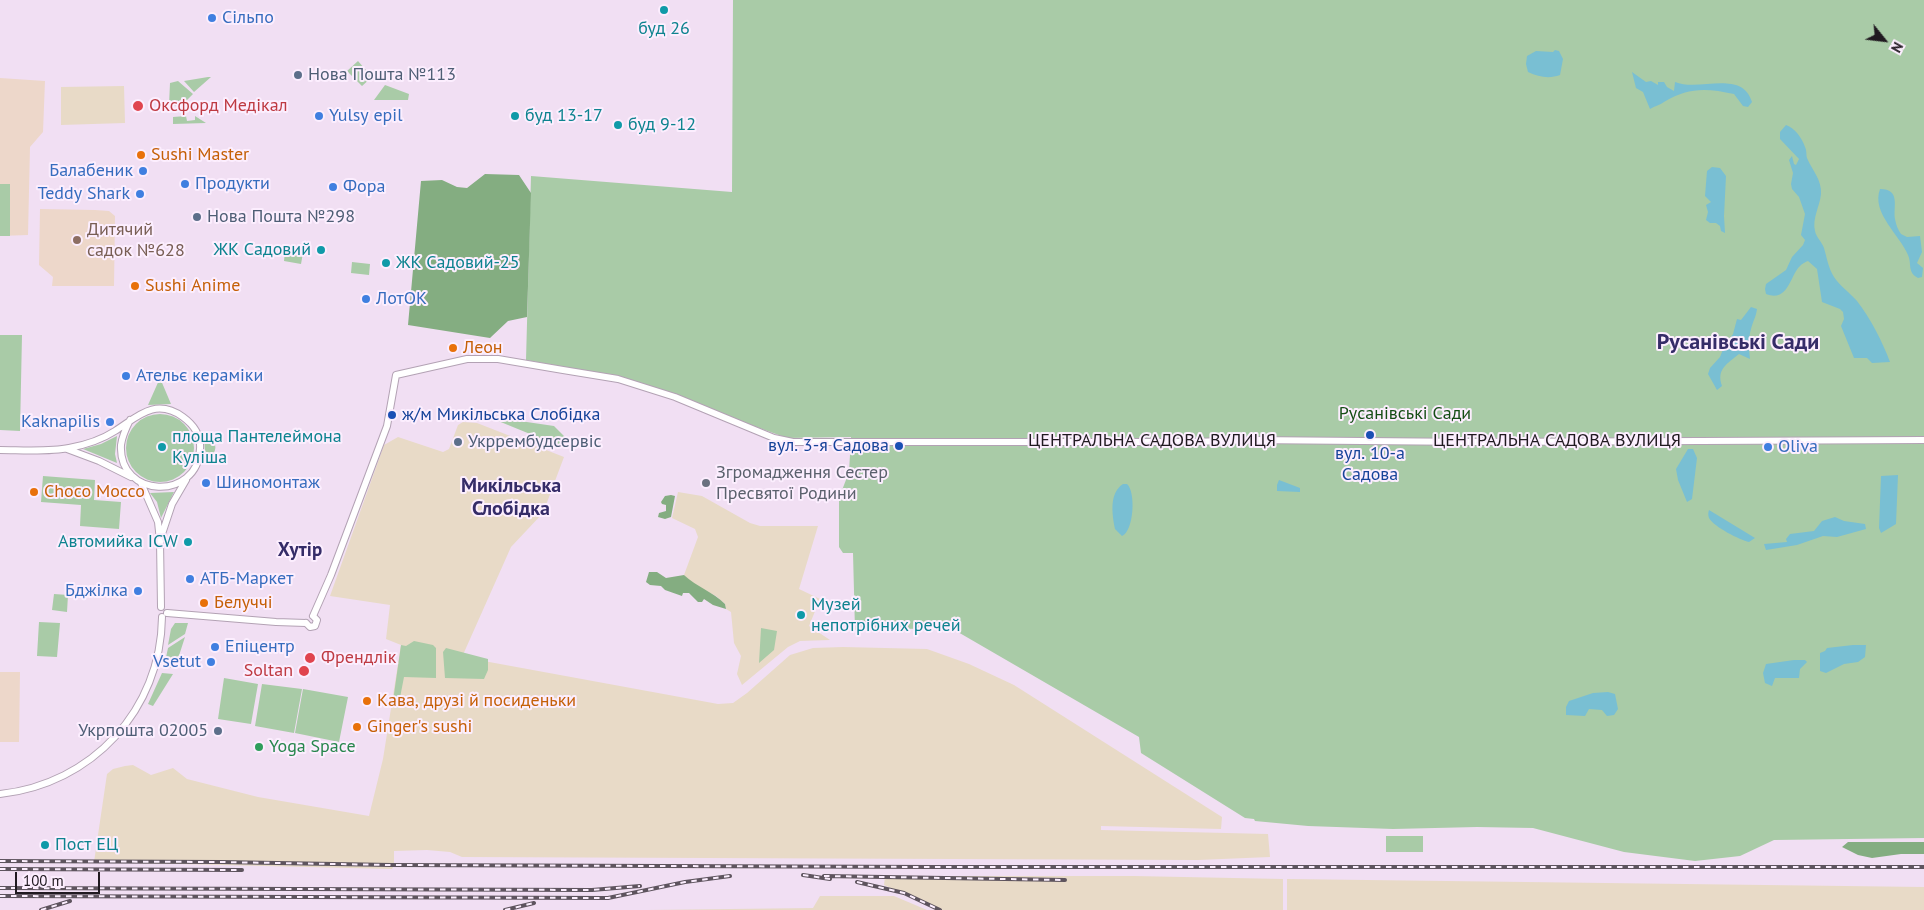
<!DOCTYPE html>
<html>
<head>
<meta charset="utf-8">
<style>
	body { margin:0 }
	#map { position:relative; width:1924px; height:910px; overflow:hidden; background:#f1dff3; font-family:"PT Sans",sans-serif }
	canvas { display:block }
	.north { position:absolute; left:1859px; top:15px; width:50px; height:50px; -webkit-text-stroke:4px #fceefe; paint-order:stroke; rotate:119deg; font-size:14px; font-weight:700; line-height:20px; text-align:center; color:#201920 }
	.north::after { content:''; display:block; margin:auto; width:18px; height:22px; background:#201920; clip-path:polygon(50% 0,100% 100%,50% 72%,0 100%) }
	.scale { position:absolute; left:15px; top:872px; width:85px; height:22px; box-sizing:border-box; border:2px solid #201920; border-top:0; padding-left:6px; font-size:15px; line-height:18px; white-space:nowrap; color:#201920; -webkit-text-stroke:4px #fceefe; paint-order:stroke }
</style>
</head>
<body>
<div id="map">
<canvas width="1924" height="910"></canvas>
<div class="north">N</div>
<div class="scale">100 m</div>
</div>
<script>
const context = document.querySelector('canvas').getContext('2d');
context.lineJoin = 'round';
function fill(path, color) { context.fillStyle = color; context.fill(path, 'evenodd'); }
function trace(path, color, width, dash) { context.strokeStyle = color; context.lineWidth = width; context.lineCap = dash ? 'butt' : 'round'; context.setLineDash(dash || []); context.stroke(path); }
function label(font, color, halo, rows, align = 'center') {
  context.font = font + ' "PT Sans",sans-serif'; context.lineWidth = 4; context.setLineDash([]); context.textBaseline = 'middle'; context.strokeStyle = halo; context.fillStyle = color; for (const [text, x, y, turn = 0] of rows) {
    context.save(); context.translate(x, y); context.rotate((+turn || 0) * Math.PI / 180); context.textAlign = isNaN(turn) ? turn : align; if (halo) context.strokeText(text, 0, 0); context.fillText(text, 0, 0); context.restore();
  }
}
const industrial = new Path2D(`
	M124,86L125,123L61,125V87Z
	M463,422L477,423L564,457L543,513L511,547L462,657L718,704L733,703L747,693L790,655L813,648L843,647L927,649L969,664L1014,685L1222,817L1221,829L1101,826V830L1268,834L1270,857L1198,860L462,857L450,852L427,850L394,851V865L392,869L94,862L107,774L113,769L125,766L133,765L151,775L173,768L187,779L258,797L369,816L383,759L401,645L386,639L390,605L330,596L384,445L398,437L443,452L449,449L458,425Z
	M678,492L702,496L750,523L760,526H818L799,589L820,599L809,626L830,640L800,641L788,647L742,685L737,674L741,656L734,643L731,612L726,609L725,604L716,596L693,584L684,575L698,537L695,529L672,518Z
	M885,876H1134L1283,879V910H940L884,885Z
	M1287,879L1924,887V910H1287Z
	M820,896H894L927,910H647L813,908Z`);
const education = new Path2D(`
	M0,78L45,81L43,132L30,147L28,235L0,236Z
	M40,209L95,210L109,211L115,216L114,286H52L53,277L39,265Z
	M0,672H20L19,742H0Z`);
const green = new Path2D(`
	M733,0H1924V838L1774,840L1740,856L1695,861L1624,852L1533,828L1477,827L1393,829L1308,826L1255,821L1254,819L1245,818L1141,753L1139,737L951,628L855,630L853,553H843L839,547V498L849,472L851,437L787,438L618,377L526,360L531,176L732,192Z
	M358,61L372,77L362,86L347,71Z
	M208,77H211L194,92L184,81Z
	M178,81L193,94L181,106L169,105L170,83Z
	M385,85L409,94L408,100H374Z
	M186,116L187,121L195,120V116L206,123L173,124V117Z
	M0,184H10V236H0Z
	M285,250L303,253L301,264L284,261Z
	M352,262L370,264L369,275L351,273Z
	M0,335H22L20,431L0,430Z
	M160,378L171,404L148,405Z
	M126 448a34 34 0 1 1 68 0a34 34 0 1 1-68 0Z
	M486,416L554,426L565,437L567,443L563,446L557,445Z
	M117,436L115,454L117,463L83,449L101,444Z
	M204,436L214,441C218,451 213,456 203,461L205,453Z
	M43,476L95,480L94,500L121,502L119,529L80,526L81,505L41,502Z
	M174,492L161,518L157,502L150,493Z
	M54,594L68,595L67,612L52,610Z
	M39,622L60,623L57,657L37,656Z
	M175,623H188L185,634L168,645L171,629Z
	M761,628L777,631L774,650L759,663Z
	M185,637L175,668L164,667L168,648Z
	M414,641L433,645L436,648V678L404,677L398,708H392L401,645L406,646Z
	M446,648L488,659V670L484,679L445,678L443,652Z
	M162,673L173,674L153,706L148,704Z
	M224,678L258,684L251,724L218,719Z
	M262,684L302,689L294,733L255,726Z
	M303,689L348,697L339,742L295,733Z
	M1386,836H1423V852H1386Z`);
const forest = new Path2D(`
	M485,174L519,175L531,193L527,317L508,321L490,338L408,325L421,181L442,180L457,187L467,188Z
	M671,495L675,496L671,517L665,519L658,517L659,513L666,511V505L662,504L661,502L665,496Z
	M649,572H657L666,578L684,575C697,587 713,592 725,604L726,609L713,605L704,599L702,602H698L689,593H683L682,596L665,590L661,586L650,585L646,582Z
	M1848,842H1924V854H1901L1872,858L1858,855L1842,847Z`);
const water = new Path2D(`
	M1555,50L1559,51L1563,59L1560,75C1549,79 1539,77 1528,72L1526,64L1527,56L1536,51L1553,52Z
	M1632,72L1646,82L1651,81L1658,85V82H1664L1667,87L1674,91L1675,82C1699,92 1742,69 1752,102L1748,107L1743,106L1734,94C1707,88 1688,87 1664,102C1660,105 1655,106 1650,109L1643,92L1636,88Z
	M1786,125C1795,128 1802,138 1805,147C1807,151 1806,155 1807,158C1812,170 1822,180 1821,194C1820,206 1812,218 1815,231C1816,237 1822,242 1824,248C1827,258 1828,267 1834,277C1840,286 1849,292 1857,301C1871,319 1882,341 1890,362L1872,363L1867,358H1854L1841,326L1844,319L1843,312L1840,309L1822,302L1817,269L1808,261C1807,261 1802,264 1801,265C1790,274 1789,303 1766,294L1765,289L1766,284L1786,270L1792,257L1803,245L1805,240L1801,235L1805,214L1799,197L1792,189L1791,184L1793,173L1789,160L1792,156L1794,164L1796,165L1799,159L1780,139V132Z
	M1712,167L1720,168L1726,176L1724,216L1725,233L1721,231L1720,226L1716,223H1710L1706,220L1708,212L1706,205L1711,202L1705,196L1707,171Z
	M1880,189C1901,189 1893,207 1895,219C1896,225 1898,230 1901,234L1907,237L1920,236L1922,252L1917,263L1923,268L1922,277L1918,278C1907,272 1912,264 1908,255C1900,235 1871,213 1880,189Z
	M1751,307L1757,309C1756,317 1753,321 1751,329C1748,339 1749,349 1750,359L1739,354C1727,364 1716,369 1722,386L1717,390L1708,374L1710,368L1720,357L1724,347L1733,334L1737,319L1741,320Z
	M1688,449H1693L1697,458L1692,499L1687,502L1678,480L1676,469Z
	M1898,475L1896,524L1881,533L1879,528L1881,476Z
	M1279,480L1300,488V492L1277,491V485Z
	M1123,484H1127C1136,492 1134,531 1122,536L1115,529C1112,514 1109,493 1123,484Z
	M1709,510L1755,538L1749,542C1740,540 1714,527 1709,518C1708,515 1708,513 1709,510Z
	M1835,517L1844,521L1865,524L1866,529L1837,537L1823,536L1797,545L1766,550L1764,544L1787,542L1786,539L1790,534L1814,531L1822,521Z
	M1853,645H1866L1865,657L1858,662L1844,664L1826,673L1820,671V653L1825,651L1827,648Z
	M1794,660H1805L1807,662L1800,669L1799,678H1775L1772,686L1765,683L1763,673L1766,664Z
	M1608,692L1615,694L1618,709L1614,715L1607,716L1602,710L1589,709L1585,716L1566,715V707L1569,701L1593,693Z`);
const secondary = new Path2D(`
	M67,449L99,461L131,477
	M0,450C20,450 50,452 69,448C85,445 101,440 115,431C137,417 155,397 183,417C194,425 201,436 200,449C198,501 118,499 121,445C122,437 126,428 130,420
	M141,483L158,522L160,541L161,607
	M161,537L172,504L186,480
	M167,613L276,622L306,623
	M313,616L331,575L387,426L396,375L467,359H498L563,370L618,379L675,397L774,438L793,442H1194L1250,440L1476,442L1924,440
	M306,623L310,627L315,626L317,620L313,616
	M0,794C92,784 161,710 162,617`);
const rail = new Path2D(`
	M0,861L220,862L391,865L932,867H1924
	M0,869L242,870
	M803,875L830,879
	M824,876L1065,880
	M857,882L904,893L940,910
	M0,888L592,890L640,886
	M0,896L608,898L685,882L730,876
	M41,910L70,901
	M505,910L534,903`);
const markers = [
	[664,10,5,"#0f9aa8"],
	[212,18,5,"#3f7fe0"],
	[298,75,5,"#5c6f8a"],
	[138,106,6,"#e0444e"],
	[319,116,5,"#3f7fe0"],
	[515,116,5,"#0f9aa8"],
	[618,125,5,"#0f9aa8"],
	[141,155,5,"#e8710a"],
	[143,171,5,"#3f7fe0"],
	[185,184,5,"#3f7fe0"],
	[333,187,5,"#3f7fe0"],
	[140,194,5,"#3f7fe0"],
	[197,217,5,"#5c6f8a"],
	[77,240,5,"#8d6e63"],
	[321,250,5,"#0f9aa8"],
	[386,263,5,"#0f9aa8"],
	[135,286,5,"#e8710a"],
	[366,299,5,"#3f7fe0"],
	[453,348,5,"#e8710a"],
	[126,376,5,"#3f7fe0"],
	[392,415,5,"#1a4fb4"],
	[110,422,5,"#3f7fe0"],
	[1370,435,5,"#1a4fb4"],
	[458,442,5,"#5c6f8a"],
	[899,446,5,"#1a4fb4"],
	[162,447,5,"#0f9aa8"],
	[1768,447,5,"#3f7fe0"],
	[206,483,5,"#3f7fe0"],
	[706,483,5,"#6b7280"],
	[34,492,5,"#e8710a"],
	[188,542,5,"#0f9aa8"],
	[190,579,5,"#3f7fe0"],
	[138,591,5,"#3f7fe0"],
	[204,603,5,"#e8710a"],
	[801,615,5,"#0f9aa8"],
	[215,647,5,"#3f7fe0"],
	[310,658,6,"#e0444e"],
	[211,662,5,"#3f7fe0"],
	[304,671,6,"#e0444e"],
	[367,701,5,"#e8710a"],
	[357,727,5,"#e8710a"],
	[218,731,5,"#5c6f8a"],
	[259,747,5,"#2e9e5b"],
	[45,845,5,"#0f9aa8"]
];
const shopNames = [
	["Сільпо",222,18],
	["Yulsy epil",329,116],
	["Балабеник",133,171,"right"],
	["Продукти",195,184],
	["Фора",343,187],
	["Teddy Shark",130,194,"right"],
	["ЛотОК",376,299],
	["Ательє кераміки",136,376],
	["Kaknapilis",100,422,"right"],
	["Oliva",1778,447],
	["Шиномонтаж",216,483],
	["АТБ-Маркет",200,579],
	["Бджілка",128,591,"right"],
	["Епіцентр",225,647],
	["Vsetut",201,662,"right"]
];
const cultureNames = [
	["буд 26",664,29,"center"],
	["буд 13-17",525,116],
	["буд 9-12",628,125],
	["ЖК Садовий",311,250,"right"],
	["ЖК Садовий-25",396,263],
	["площа Пантелеймона",172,437],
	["Куліша",172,458],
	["Автомийка ICW",178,542,"right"],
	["Музей",811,605],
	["непотрібних речей",811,626],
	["Пост ЕЦ",55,845]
];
const serviceNames = [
	["Нова Пошта №113",308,75],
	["Нова Пошта №298",207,217],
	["Укррембудсервіс",468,442],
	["Укрпошта 02005",208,731,"right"]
];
const healthNames = [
	["Оксфорд Медікал",149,106],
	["Френдлік",321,658],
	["Soltan",293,671,"right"]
];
const foodNames = [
	["Sushi Master",151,155],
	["Sushi Anime",145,286],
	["Леон",463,348],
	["Choco Mocco",44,492],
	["Белуччі",214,603],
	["Кава, друзі й посиденьки",377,701],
	["Ginger's sushi",367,727]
];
const educationNames = [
	["Дитячий",87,230],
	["садок №628",87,251]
];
const parkNames = [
	["Русанівські Сади",1405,414]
];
const transitNames = [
	["ж/м Микільська Слобідка",402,415],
	["вул. 3-я Садова",889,446,"right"],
	["вул. 10-а",1370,454,"center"],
	["Садова",1370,475,"center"]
];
const streetNames = [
	["ЦЕНТРАЛЬНА САДОВА ВУЛИЦЯ",1152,441],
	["ЦЕНТРАЛЬНА САДОВА ВУЛИЦЯ",1557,441]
];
const worshipNames = [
	["Згромадження Сестер",716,473],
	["Пресвятої Родини",716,494]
];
const leisureNames = [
	["Yoga Space",269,747]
];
const neighbourhoodNames = [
	["Хутір",300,551]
];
const quarterNames = [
	["Микільська",511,486],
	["Слобідка",511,509]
];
const districtNames = [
	["Русанівські Сади",1738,343]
];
fill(industrial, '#e8dac7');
fill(education, '#edd7ca');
fill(green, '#a9cba7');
fill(forest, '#84ad81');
fill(water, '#79bfd3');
trace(secondary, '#b3a2b4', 8);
trace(secondary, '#fff', 6);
trace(rail, '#5e545e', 4);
trace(rail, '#fceefe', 2, [5.5]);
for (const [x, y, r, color] of markers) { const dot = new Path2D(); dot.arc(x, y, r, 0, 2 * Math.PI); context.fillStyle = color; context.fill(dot); trace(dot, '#fceefe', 2); }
label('18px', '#366cbe', '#fceefe', shopNames, 'left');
label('18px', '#0d838f', '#fceefe', cultureNames, 'left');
label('18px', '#4e5e75', '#fceefe', serviceNames, 'left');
label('18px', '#be3a42', '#fceefe', healthNames, 'left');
label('18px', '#c56008', '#fceefe', foodNames, 'left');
label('18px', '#785e54', '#fceefe', educationNames, 'left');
label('18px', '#154e15', '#fceefe', parkNames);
label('18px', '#164399', '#fceefe', transitNames, 'left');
label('18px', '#201920', '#fceefe', streetNames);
label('18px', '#5b616d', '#fceefe', worshipNames, 'left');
label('18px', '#27864d', '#fceefe', leisureNames, 'left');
label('bold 19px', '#352c68', '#fceefe', neighbourhoodNames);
label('bold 20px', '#352c68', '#fceefe', quarterNames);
label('bold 22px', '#352c68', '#fceefe', districtNames);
</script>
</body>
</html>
